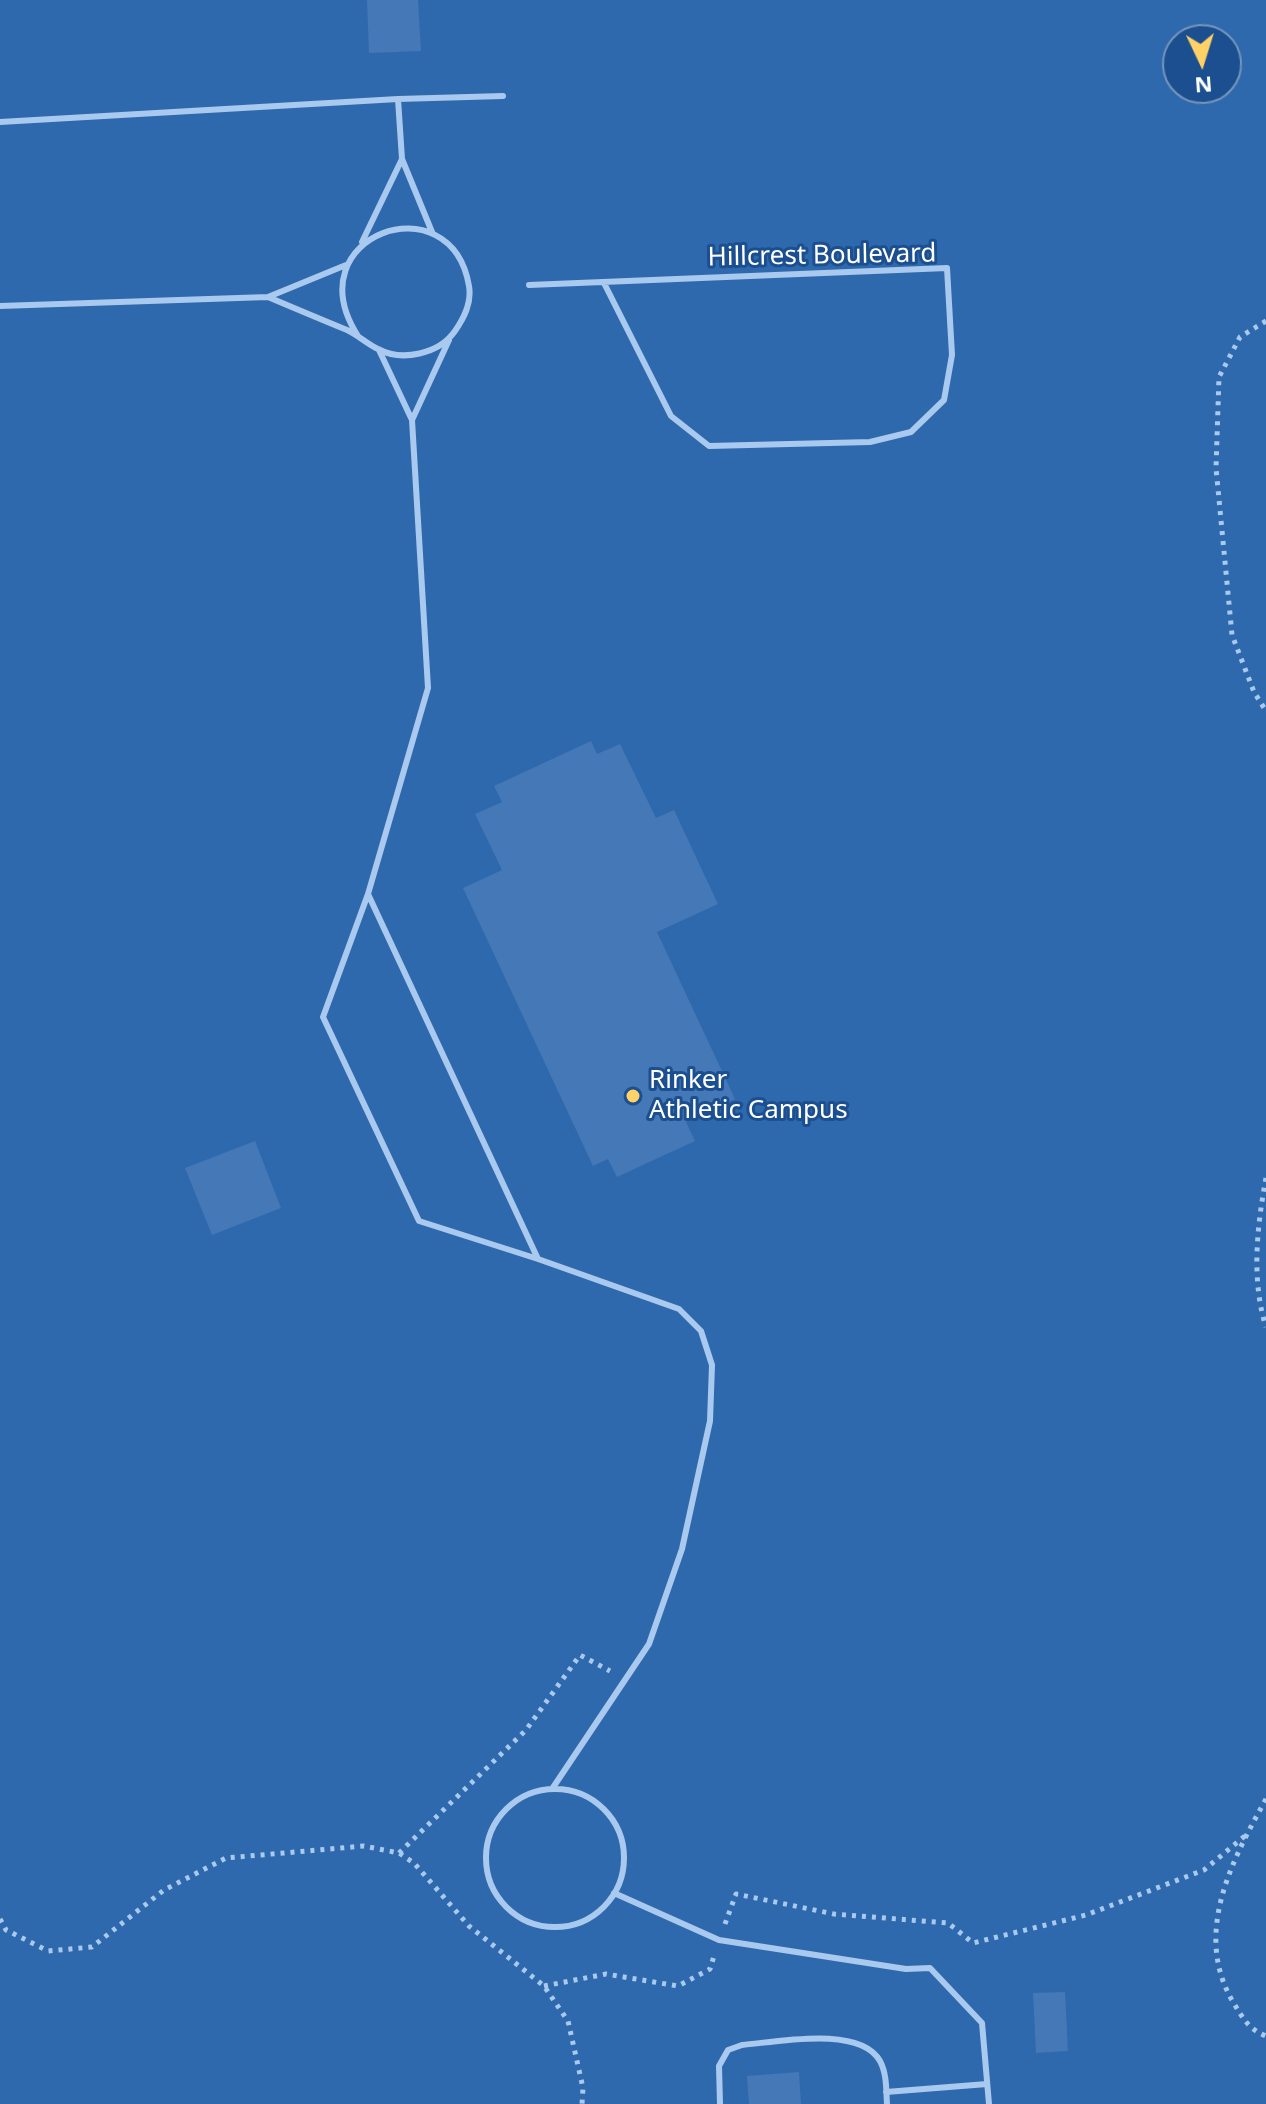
<!DOCTYPE html>
<html>
<head>
<meta charset="utf-8">
<style>
	body { margin:0 }
	#map { position:relative; width:1266px; height:2104px; overflow:hidden; background:#1b4f8f; font-family:"Noto Sans",sans-serif }
	canvas { display:block }
	.north { position:absolute; left:1162px; top:24px; width:80px; height:80px; box-sizing:border-box; background:#1b4f8f; border:2px solid #7695bc; border-radius:50%; rotate:176deg; font-size:22px; font-weight:700; line-height:32px; text-align:center; color:#fff }
	.north::after { content:''; display:block; margin:auto; width:28px; height:36px; background:#ffd166; clip-path:polygon(50% 0,100% 100%,50% 72%,0 100%) }
</style>
</head>
<body>
<div id="map">
<canvas width="1266" height="2104"></canvas>
<div class="north">N</div>
</div>
<script>
const context = document.querySelector('canvas').getContext('2d');
context.lineJoin = 'round';
function fill(path, color) { context.fillStyle = color; context.fill(path, 'evenodd'); }
function trace(path, color, width, dash) { context.strokeStyle = color; context.lineWidth = width; context.lineCap = dash ? 'butt' : 'round'; context.setLineDash(dash || []); context.stroke(path); }
function label(font, color, halo, rows, align = 'center') {
  context.font = font + ' "Noto Sans",sans-serif'; context.lineWidth = 6; context.setLineDash([]); context.textBaseline = 'middle'; context.strokeStyle = halo; context.fillStyle = color; for (const [text, x, y, turn = 0] of rows) {
    context.save(); context.translate(x, y); context.rotate((+turn || 0) * Math.PI / 180); context.textAlign = isNaN(turn) ? turn : align; if (halo) context.strokeText(text, 0, 0); context.fillText(text, 0, 0); context.restore();
  }
}
const green = new Path2D(`
	M0,0H1266V2104H0ZM1178,40H1226V88H1178Z`);
const building = new Path2D(`
	M367,0H418L421,51L369,53Z
	M591,741L597,754L620,744L656,818L674,810L718,904L657,932L735,1099L686,1122L695,1141L617,1177L608,1159L593,1166L463,888L502,870L475,814L502,802L494,786Z
	M255,1141L281,1208L212,1235L185,1168Z
	M1065,1992L1068,2051L1036,2053L1033,1993Z
	M799,2072L801,2104H749L747,2076Z`);
const path = new Path2D(`
	M1266,321L1240,337L1219,377L1216,468L1232,635L1254,692L1266,711
	M1266,1178C1257,1226 1251,1280 1266,1327
	M1266,1799C1231,1862 1193,1934 1233,2002C1243,2018 1248,2029 1266,2036
	M399,1853L526,1730L580,1655L610,1671
	M0,1919L6,1930L48,1951L92,1947L164,1890L226,1858L364,1846L399,1853L414,1863L469,1926L544,1986L568,2021L583,2088L582,2104
	M725,1924L736,1894L834,1914L948,1923L973,1943L1086,1915L1204,1870L1246,1835
	M544,1986L606,1974L678,1986L710,1969L714,1956`);
const service = new Path2D(`
	M398,99L503,96
	M0,122L398,99L402,159L432,232
	M362,242L402,159
	M529,285L947,268L952,355L944,400L911,432L870,442L709,446L671,416L604,283
	M268,297C294,308 320,319 347,330C358,335 367,344 378,349C402,362 439,354 455,331C464,318 472,303 469,286C451,180 293,235 358,336
	M0,306L268,297L346,265
	M379,350L412,420L428,688L368,894L538,1259L679,1309L701,1331L712,1365L710,1421L682,1549L649,1644L552,1789
	M412,420L449,340
	M368,894L323,1017L419,1221L538,1259
	M486 1858a69 69 0 1 1 138 0a69 69 0 1 1-138 0Z
	M614,1893L719,1940L906,1969L930,1968L982,2023L989,2104
	M886,2092L987,2084
	M720,2104L719,2066L728,2050L742,2045C777,2042 860,2025 880,2061C887,2074 886,2090 887,2104`);
const markers = [
	[633,1096,8,"#ffd166"]
];
const streetNames = [
	["Hillcrest Boulevard",822,256,-1]
];
const poiNames = [
	["Rinker",649,1081],
	["Athletic Campus",649,1111]
];
fill(green, '#2e69ad');
fill(building, '#4478b7');
trace(path, '#a9c9ee', 5, [4, 6]);
trace(service, '#a9c9ee', 6);
for (const [x, y, r, color] of markers) { const dot = new Path2D(); dot.arc(x, y, r, 0, 2 * Math.PI); context.fillStyle = color; context.fill(dot); trace(dot, '#1b4f8f', 3); }
label('26px', '#fff', '#1b4f8f', streetNames);
label('26px', '#fff', '#1b4f8f', poiNames, 'left');
</script>
</body>
</html>
